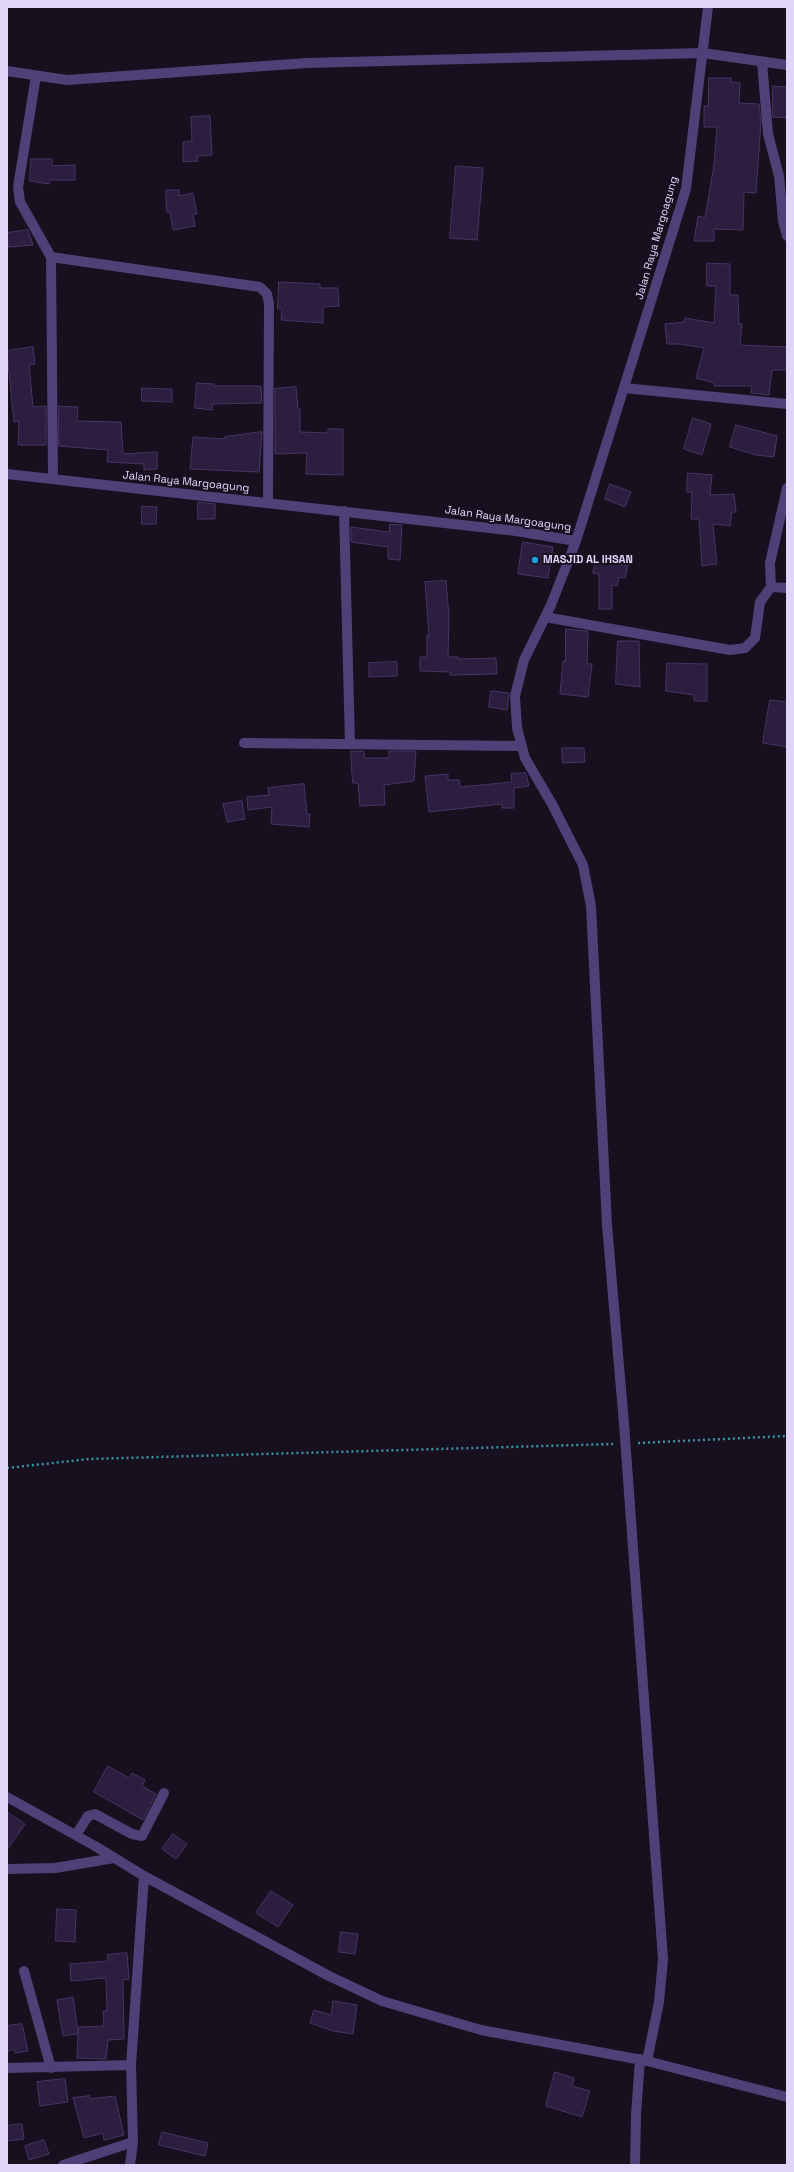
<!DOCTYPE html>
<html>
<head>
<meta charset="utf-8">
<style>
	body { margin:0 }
	#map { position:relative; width:794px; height:2172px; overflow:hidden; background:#16101f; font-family:"Space Grotesk",sans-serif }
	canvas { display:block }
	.frame { position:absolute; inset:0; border:8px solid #e1d4f9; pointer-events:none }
</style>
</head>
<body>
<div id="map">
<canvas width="794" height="2172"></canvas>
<div class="frame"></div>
</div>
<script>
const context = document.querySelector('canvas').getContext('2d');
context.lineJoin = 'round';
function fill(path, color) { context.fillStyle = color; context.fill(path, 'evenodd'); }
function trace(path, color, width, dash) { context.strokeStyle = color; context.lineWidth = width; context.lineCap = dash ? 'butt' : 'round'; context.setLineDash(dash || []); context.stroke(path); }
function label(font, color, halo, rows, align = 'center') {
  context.font = font + ' "Space Grotesk",sans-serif'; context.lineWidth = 4; context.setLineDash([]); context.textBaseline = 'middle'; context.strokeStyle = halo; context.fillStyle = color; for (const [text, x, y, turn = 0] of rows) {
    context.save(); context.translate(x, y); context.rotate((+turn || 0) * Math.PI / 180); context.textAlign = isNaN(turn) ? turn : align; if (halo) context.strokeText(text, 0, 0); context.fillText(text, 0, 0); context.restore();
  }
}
const building = new Path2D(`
	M709,78H731V82L740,83L739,103L759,104L761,122L756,193L744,192L743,230L714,229V241H694L698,216L705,218L714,165L717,127H704V106H708Z
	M773,86L787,87V118L773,117Z
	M210,116L212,155L197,156L198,161L183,162V142L192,141L191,117Z
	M31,159H52V166L75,165V180H50L49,184L30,181Z
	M456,166L483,168L477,240L450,238Z
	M166,190H179V196L193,193L197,214L193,215L195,226L173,230L170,212H167Z
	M28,230L33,245L8,247L7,233Z
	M707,263L730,264V295H738L739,324H742L740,345L787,347V370H772L769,395L751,393L752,386H714V383L696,378L704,348L680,344H667L665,324L684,322L685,318L714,323L716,286H707Z
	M279,282L320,284V288H338L339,306L323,307V323L281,320L282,309H278Z
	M33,347L35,364L29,365L33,407L46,406V445H18L19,421L14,422L7,351Z
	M197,383L214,384V386H261L262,403L213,404L212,410L195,408Z
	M296,387L298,409H300V432L328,433V429H343V475L306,474L307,453L275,454V389Z
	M142,388L172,389V402L142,401Z
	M59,406L78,407L77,421L121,422L123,454L157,452V469L144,470V464L107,462L108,450L59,446Z
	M693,418L711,424L702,455L684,449Z
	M736,425L777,436L774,457L756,455L730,447Z
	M262,432L259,472L190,469L193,437L225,439V437Z
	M688,473L712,475L710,495L734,494L736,512H732L730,526L713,524L717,564L702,566L699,519H691L692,492H687Z
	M610,484L631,492L625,507L605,499Z
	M198,502L215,504V519H198Z
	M142,506L157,507L156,524H142Z
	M390,524L402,525L400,560L388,559V547L351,542V527L389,532Z
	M523,542L553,547L548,578L518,574Z
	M596,560L628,566L625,578L619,577L617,586L612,585V609H599V574L593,573Z
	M446,581L449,616L448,657H458L459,659L496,658L497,674L450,675V672L420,671V657H427V635H429L425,582Z
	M566,629L588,631L587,664H592L588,697L560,694L563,661H565Z
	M618,641H639L640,687L616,684Z
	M397,662V676L369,677V663Z
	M667,663L707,664V701H694V695L666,691Z
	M491,691L509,693L507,710L489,707Z
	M770,700L787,702V747L763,743Z
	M562,748H584L585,762L563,763Z
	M351,751H364L365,758H389V751H416L414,781L384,785L385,805L360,806L358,783H353Z
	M526,773L529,786L514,788V808H502V804L429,812L425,776L448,774V780H459L460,787L512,782L511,774Z
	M304,784L307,814H310L309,827L271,824L272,807L248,810L247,797L269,795L268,788Z
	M242,801L245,819L227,822L223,804Z
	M108,1766L129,1778L132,1773L145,1780L142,1786L156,1794L143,1820L94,1792Z
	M7,1812L25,1824L7,1850Z
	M173,1834L187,1844L176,1859L162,1849Z
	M271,1891L293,1905L278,1927L256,1913Z
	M57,1909L76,1910L75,1942L56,1941Z
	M341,1932L358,1934L355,1954L339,1952Z
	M127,1953L129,1979L123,1980L124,2039L108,2040L106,2059L77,2058L78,2034L63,2036L57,2000L73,1997L78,2033V2027L104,2026L103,2011H107L106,1978L71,1981L70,1964L108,1961L107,1955Z
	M333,2001L357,2005L353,2034L333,2031L310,2023L314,2010L331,2015Z
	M22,2024L28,2051L15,2053L14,2049L7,2052V2026Z
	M555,2072L574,2078L572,2086L590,2091L582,2117L546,2106Z
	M65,2079L68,2102L40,2106L37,2082Z
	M90,2096V2099L115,2096L124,2135L104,2140L103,2133L84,2138L73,2098Z
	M22,2124L24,2139L7,2141V2126Z
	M162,2132L208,2143L205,2156L159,2145Z
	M44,2140L49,2154L29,2160L25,2146Z`);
const path = new Path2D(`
	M638,1443L787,1436
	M7,1468L89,1459L613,1444`);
const minor = new Path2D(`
	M762,62L768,134L779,176L783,221L787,236
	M7,71L67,80L307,63L703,53L787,65
	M36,76L18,187L20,202L51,257L260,287L267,294L269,304L268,503
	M51,257L53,479
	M624,388L787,404
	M7,474L516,531L576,541L686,189L708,7
	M344,511L350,744
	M576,541L551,605L524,660L515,696L517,728L525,758L552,804L583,865L591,906L607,1225L624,1424L663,1959L659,2002L647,2061
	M771,587L770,563L787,488
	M771,587L787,588
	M545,617L730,650L745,648L755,638L760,602L771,587
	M244,743L521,746
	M7,1797L95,1846L144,1876L329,1976L382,2001L481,2030L647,2061L787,2097
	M76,1835L88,1816L95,1814L132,1834L142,1836L164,1793
	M7,1869L55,1868L114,1858
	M24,1971L51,2068
	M7,2068L131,2065
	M63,2165L133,2142
	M130,2165L133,2142L131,2065L144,1876
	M635,2165L636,2115L640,2059`);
const markers = [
	[535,560,4,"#1d9fdc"]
];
const streetNames = [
	["Jalan Raya Margoagung",657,238,-74],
	["Jalan Raya Margoagung",186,482,6],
	["Jalan Raya Margoagung",508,519,8]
];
const poiNames = [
	["MASJID AL IHSAN",543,560]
];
fill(building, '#2c1e3e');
trace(building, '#493367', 1);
trace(path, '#3d93a4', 2.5, [2, 3]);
trace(minor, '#4f4178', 10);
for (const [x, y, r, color] of markers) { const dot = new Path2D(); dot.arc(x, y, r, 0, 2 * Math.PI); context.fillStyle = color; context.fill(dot); trace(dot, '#16101f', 1.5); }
label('11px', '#e1d4f9', '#16101f', streetNames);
label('bold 11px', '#e1d4f9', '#16101f', poiNames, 'left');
</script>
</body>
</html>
